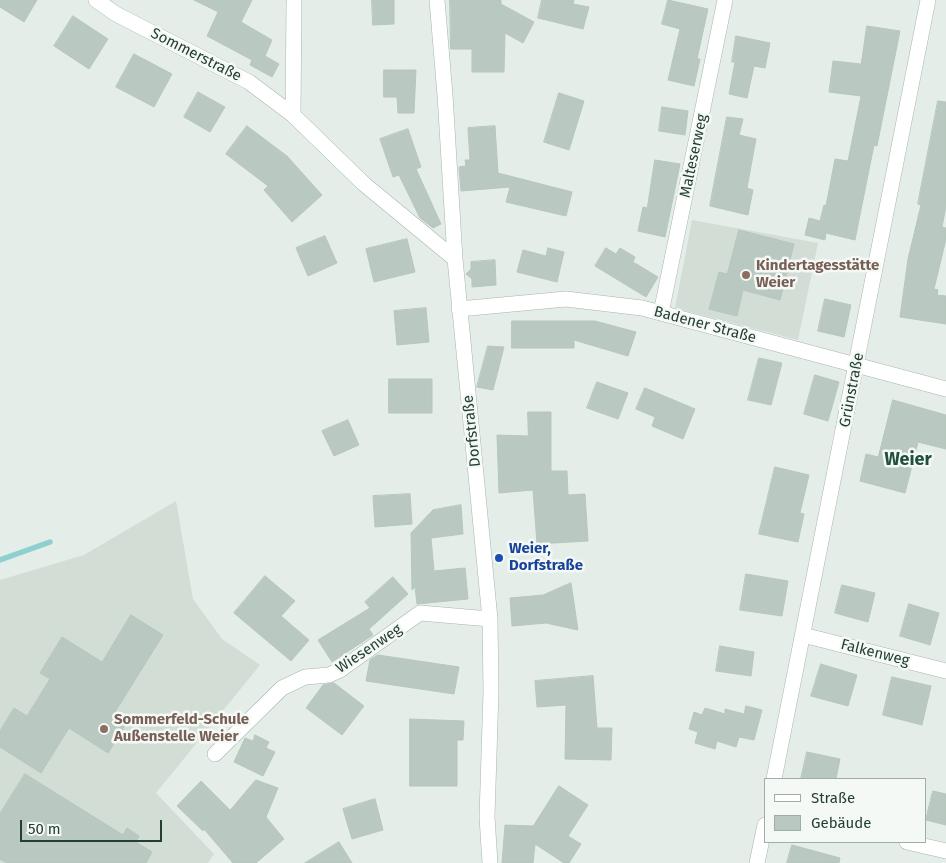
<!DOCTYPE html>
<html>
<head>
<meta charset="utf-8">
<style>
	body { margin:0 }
	#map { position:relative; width:946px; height:863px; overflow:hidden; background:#e4ede8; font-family:"Fira Sans",sans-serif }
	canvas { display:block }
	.legend { position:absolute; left:764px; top:778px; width:162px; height:65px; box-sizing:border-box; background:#f4f9f6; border:1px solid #a1aea8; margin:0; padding:6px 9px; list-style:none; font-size:15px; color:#243e33 }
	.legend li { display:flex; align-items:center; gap:10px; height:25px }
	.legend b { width:25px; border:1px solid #a1aea8 }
	.scale { position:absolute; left:20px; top:820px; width:142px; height:22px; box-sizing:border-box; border:2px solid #243e33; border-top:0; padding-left:6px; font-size:15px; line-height:18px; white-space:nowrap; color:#243e33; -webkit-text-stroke:4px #f4f9f6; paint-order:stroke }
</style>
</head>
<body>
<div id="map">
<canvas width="946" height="863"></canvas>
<ul class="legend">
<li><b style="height:6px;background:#fff"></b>Straße</li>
<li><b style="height:14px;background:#b9c8c0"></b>Gebäude</li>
</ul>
<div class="scale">50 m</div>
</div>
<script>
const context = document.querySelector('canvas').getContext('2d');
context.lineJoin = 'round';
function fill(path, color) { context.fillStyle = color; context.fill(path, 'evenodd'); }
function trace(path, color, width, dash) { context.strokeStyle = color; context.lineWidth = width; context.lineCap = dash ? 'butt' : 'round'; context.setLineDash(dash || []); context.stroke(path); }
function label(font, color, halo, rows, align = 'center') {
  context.font = font + ' "Fira Sans",sans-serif'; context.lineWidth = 5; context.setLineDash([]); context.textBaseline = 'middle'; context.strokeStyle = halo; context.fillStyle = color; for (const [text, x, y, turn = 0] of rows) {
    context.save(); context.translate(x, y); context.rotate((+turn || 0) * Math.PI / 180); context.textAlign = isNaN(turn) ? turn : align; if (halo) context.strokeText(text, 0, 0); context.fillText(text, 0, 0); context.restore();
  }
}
const built = new Path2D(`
	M692,220L818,243L798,340L675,308Z
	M176,501L193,599L222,639L260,665L156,793L214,854L208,863H0V580L84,555Z`);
const stream = new Path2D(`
	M0,560L50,542`);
const building = new Path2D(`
	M0,0H37L24,22L0,7Z
	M194,0H252L241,22L272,40L265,56L279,64L272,77L250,65L252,60L207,36L218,12Z
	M372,0H394V24L373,25Z
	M450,0H501V4L534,22L523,43L505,33L504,72H472V49H451Z
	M542,0H574L573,4L589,7L583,29L538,18Z
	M668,0L708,9L697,59H700L694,86L668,80L680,29L662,24Z
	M73,16L108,39L89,69L54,46Z
	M867,26L900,31L877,146L874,145L855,240L826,233L825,240L805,235L809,218L820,221L824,205L826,206L835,159L848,161L861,96L829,92L833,61L861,64Z
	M736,36L770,43L765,68L754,66L747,98L729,94L735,62H732Z
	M134,54L172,74L154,107L116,87Z
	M384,70H416L414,113H398L397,97H384Z
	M198,92L225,107L210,132L184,117Z
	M559,93L584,101L569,150L544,142Z
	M938,101L946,102V206L942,227L946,228V239L934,289L938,290L937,295L946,296V324L900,317L908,259L921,205L918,204Z
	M662,107L688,111L685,135L659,131Z
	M727,117L743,119L739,135L756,139L747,188L753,190L748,215L710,206Z
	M247,126L287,156L322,195L292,222L264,190L268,186L226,154Z
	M495,126L498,173L572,192L566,216L506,202L510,187L461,191L459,167L466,166L465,160H470L468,128Z
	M408,129L421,167L416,169L441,224L433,228L420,218L399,175L393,177L380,139Z
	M655,160L680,164L665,237L638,231L643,207L647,208Z
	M739,230L794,244L780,300L743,290L737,316L709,309L719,272L727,274Z
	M325,236L337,263L308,276L296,248Z
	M407,239L415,272L374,282L366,249Z
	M548,248L564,252L557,282L517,272L523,250L546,256Z
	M606,248L616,254L620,248L635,257L633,262L658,277L646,297L595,266Z
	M495,260L496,285L472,287V279L466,274L471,269V262Z
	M825,299L851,305L844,337L818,331Z
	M426,308L429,342L397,345L394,311Z
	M512,321H595L636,332L628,356L574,340V348H512Z
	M488,346L504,347L493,390L477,387Z
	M759,358L782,363L771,405L748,400Z
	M815,375L839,382L828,421L804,414Z
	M389,379H432V413H389Z
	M597,382L628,393L618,419L587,408Z
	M645,388L695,409L683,439L652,426L655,417L636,409Z
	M893,400L946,415V449L918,442L905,493L860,481L866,454L878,457Z
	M528,412H551V471H567L568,495L585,494L588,541L537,544L533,490L499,493L497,435L528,436Z
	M348,420L359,445L334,456L322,431Z
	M775,467L809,475L800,513L804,514L798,542L759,534Z
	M410,494L412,524L375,527L373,496Z
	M461,505L463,534L431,538L434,571L465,568L468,599L417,604L415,587L412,590L411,533L433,510Z
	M746,574L788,581L782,616L740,610Z
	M265,576L295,601L281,616L309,640L291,661L234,613Z
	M393,577L408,594L369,629L373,635L332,662L318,640L370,608L365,602Z
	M571,583L578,630L546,623L512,626L510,598L543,595Z
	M842,585L875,593L868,622L835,613Z
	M909,604L939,613L930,645L900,636Z
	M131,615L163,635L115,712L128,720L108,753L69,728L41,773L0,747V731L14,708L27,716L50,679L40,673L62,637L102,662Z
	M720,646L754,652L751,676L716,671Z
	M378,655L459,667L454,694L366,681L370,660Z
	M821,664L857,675L848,706L811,696Z
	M593,676L597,728H612L611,760L565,759L566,705L537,707L535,681Z
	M892,677L931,686L922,725L883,715Z
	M334,683L364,706L342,735L306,708L323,685Z
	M746,706L762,710L754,740L739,737L736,747L717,741L715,749L695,743L698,732L689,729L694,712L702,715L705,708L725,714V709L744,714Z
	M410,719L464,721L463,740H457V786H410Z
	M255,735L269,742L266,748L275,752L263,776L234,762L245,738L253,741Z
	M807,752L840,759L836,779H801Z
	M25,774L123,835L127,828L139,836L136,842L152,852L146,863H7L0,859V814Z
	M256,780L278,788L266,817L284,839L256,863H233L204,829L203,831L177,806L201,781L230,810Z
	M559,786L588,805L568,836L581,844L569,863H564L535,844L533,863H502L505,825L533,826Z
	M933,791L946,794V825L926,820Z
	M375,799L383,830L352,839L343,809Z
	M339,842L352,863H305Z
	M792,845L840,858L839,863H787Z`);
const minor = new Path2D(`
	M96,0L116,14L249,82L293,115L364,184L455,259
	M437,0L445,95L455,259L490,619L491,691L487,817L490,863
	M293,115L294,3
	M459,309L566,299L642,308L946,389
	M661,313L725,0
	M803,635L946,671
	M215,754L282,688L305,677L329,675L340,670L420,613L490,619
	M774,779L928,0
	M907,842L946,851
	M757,863L765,825`);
const markers = [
	[746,275,5,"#8d6e63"],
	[499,558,5,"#1a4fb4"],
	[104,729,5,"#8d6e63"]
];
const streetNames = [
	["Sommerstraße",196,55,27],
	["Malteserweg",694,156,-78],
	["Badener Straße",705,325,15],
	["Grünstraße",852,390,-79],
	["Dorfstraße",472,431,-96],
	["Wiesenweg",369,649,-34],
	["Falkenweg",875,653,14]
];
const educationNames = [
	["Kindertagesstätte",756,266],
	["Weier",756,283],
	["Sommerfeld-Schule",114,720],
	["Außenstelle Weier",114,737]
];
const transitNames = [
	["Weier,",509,549],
	["Dorfstraße",509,566]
];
const quarterNames = [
	["Weier",908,460]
];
fill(built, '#d2ddd6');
trace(stream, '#8ed0d0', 5.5);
fill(building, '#b9c8c0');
trace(building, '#b6c7bd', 1);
trace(minor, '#a7b5ae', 16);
trace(minor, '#fff', 15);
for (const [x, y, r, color] of markers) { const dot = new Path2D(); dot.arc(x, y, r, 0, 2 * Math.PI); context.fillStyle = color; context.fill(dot); trace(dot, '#f4f9f6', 2); }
label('15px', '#243e33', '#f4f9f6', streetNames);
label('bold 15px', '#785e54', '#f4f9f6', educationNames, 'left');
label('bold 15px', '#164399', '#f4f9f6', transitNames, 'left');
label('bold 18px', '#20503d', '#f4f9f6', quarterNames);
</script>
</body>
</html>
